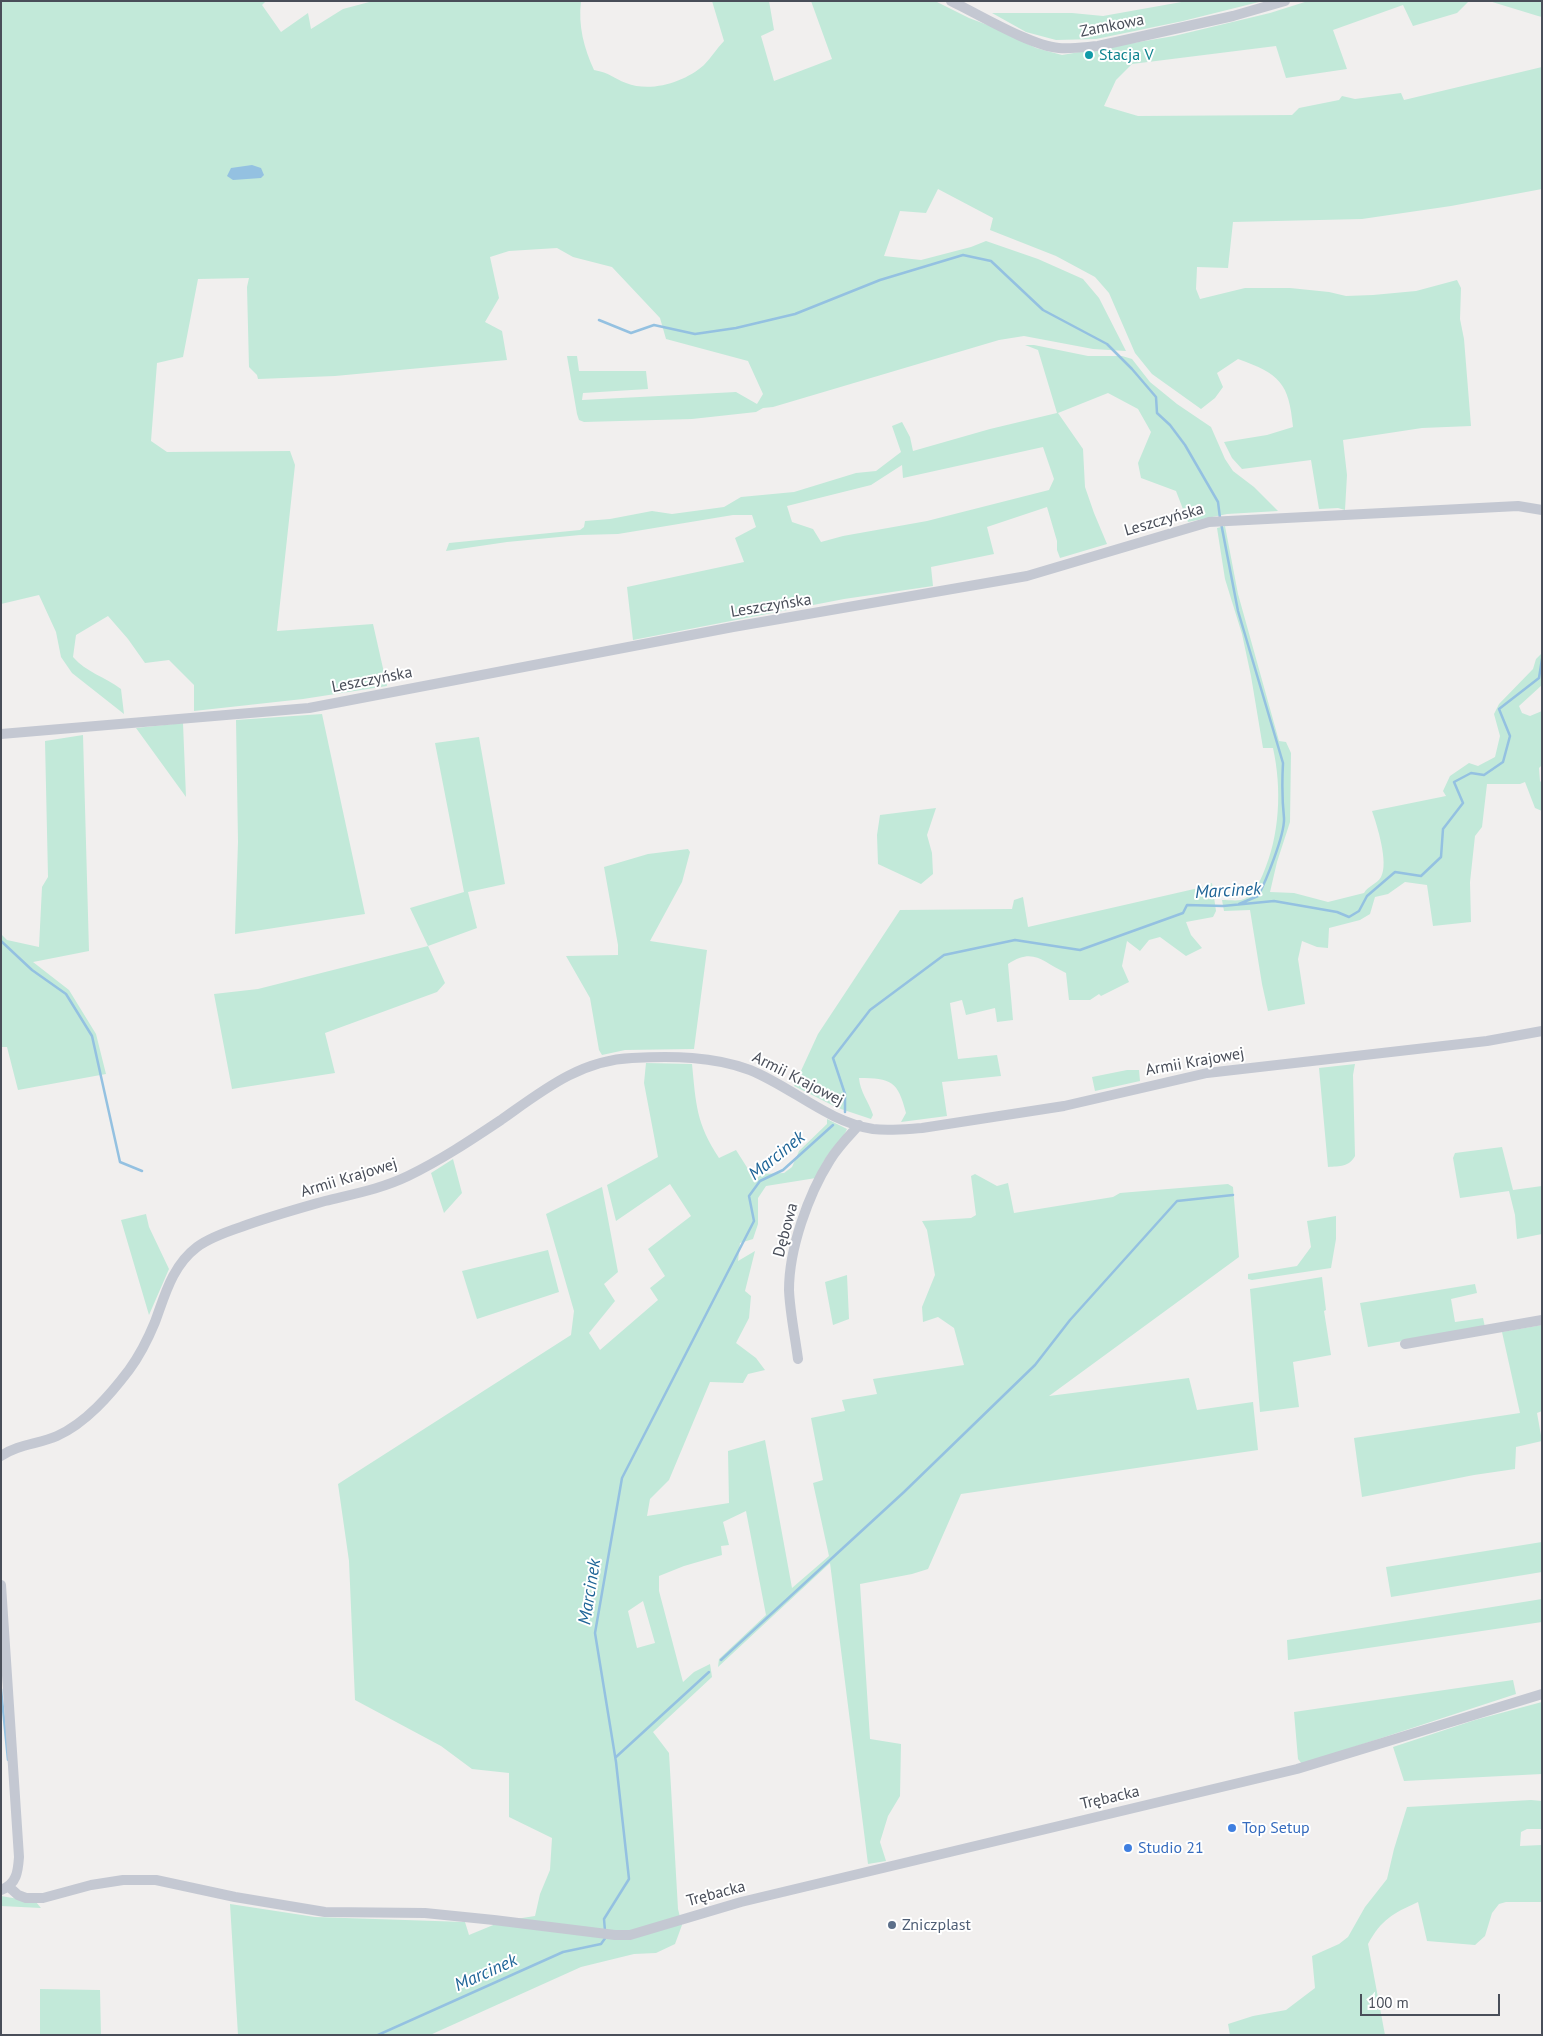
<!DOCTYPE html>
<html>
<head>
<meta charset="utf-8">
<style>
	body { margin:0 }
	#map { position:relative; width:1543px; height:2036px; overflow:hidden; background:#f1efee; font-family:"PT Sans",sans-serif }
	canvas { display:block }
	.frame { position:absolute; inset:0; border:2px solid #494e59; pointer-events:none }
	.scale { position:absolute; left:1360px; top:1994px; width:140px; height:22px; box-sizing:border-box; border:2px solid #494e59; border-top:0; padding-left:6px; font-size:15px; line-height:18px; white-space:nowrap; color:#494e59; -webkit-text-stroke:4px #fff; paint-order:stroke }
</style>
</head>
<body>
<div id="map">
<canvas width="1543" height="2036"></canvas>
<div class="frame"></div>
<div class="scale">100 m</div>
</div>
<script>
const context = document.querySelector('canvas').getContext('2d');
context.lineJoin = 'round';
function fill(path, color) { context.fillStyle = color; context.fill(path, 'evenodd'); }
function trace(path, color, width, dash) { context.strokeStyle = color; context.lineWidth = width; context.lineCap = dash ? 'butt' : 'round'; context.setLineDash(dash || []); context.stroke(path); }
function label(font, color, halo, rows, align = 'center') {
  context.font = font + ' "PT Sans",sans-serif'; context.lineWidth = 4; context.setLineDash([]); context.textBaseline = 'middle'; context.strokeStyle = halo; context.fillStyle = color; for (const [text, x, y, turn = 0] of rows) {
    context.save(); context.translate(x, y); context.rotate((+turn || 0) * Math.PI / 180); context.textAlign = isNaN(turn) ? turn : align; if (halo) context.strokeText(text, 0, 0); context.fillText(text, 0, 0); context.restore();
  }
}
const green = new Path2D(`
	M1,1H266L262,5L281,32L308,13L311,29L343,9L373,1H581C578,26 584,48 594,70C610,73 613,78 626,83C651,93 685,82 704,65C711,58 717,48 724,41L712,1H769L774,30L761,36L774,81L832,59L811,1H935L969,18L993,27L1036,48L1062,55L1174,36L1270,13L1308,1H1469L1457,13L1413,26L1403,5L1333,30L1347,69L1286,78L1276,46L1132,64L1116,80L1104,106L1138,116L1292,115L1299,108L1339,100L1342,96L1355,99L1401,93L1404,100L1542,67V189L1451,206L1362,219L1233,222L1228,268L1197,267L1196,289L1200,299L1245,288H1290L1329,292L1346,296L1373,295L1416,291L1457,280L1461,288L1460,319L1464,339L1471,426L1422,428L1343,440L1347,475L1345,510L1338,508L1319,509L1311,460L1242,469L1232,458L1224,442L1267,435L1293,427C1289,383 1280,374 1238,359L1217,373L1223,387L1215,398L1201,409L1152,374L1135,353L1109,293L1095,277L1056,256L990,230L993,218L938,189L926,213L900,211L884,256L921,260L971,247L986,241L1038,259L1083,279L1099,298L1126,351L1093,349L1024,336L999,340L773,407L763,408L756,412L692,419L584,422L579,420L577,414L567,356H577L579,371H646L648,389L583,393L582,400L736,392L757,404L763,394L748,361L666,339L660,318L612,267L573,257L557,248L509,251L490,257L499,298L485,322L502,331L507,360L335,376L258,379L257,375L249,367L247,287L249,278L198,279L183,357L157,363L151,441L167,452L290,451L295,465L277,631L373,624L387,686L303,699L194,711V685L169,660L145,663L128,639L108,616L76,635L73,657C86,672 105,677 121,689L124,714L72,673L61,657L56,632L39,595L1,604Z
	M1187,1H1263L1183,21L1096,39L1056,40L1026,32L992,13H1072L1103,16Z
	M1489,1H1542V17L1538,16Z
	M1025,345H1034L1088,356H1122L1132,359L1150,382L1177,404L1211,427L1225,459L1233,471L1254,487L1278,511L1227,514L1188,522L1176,491L1141,478L1138,463L1151,432L1138,409L1108,393L1058,413L1083,449L1085,487L1094,513L1107,544L1060,558L1057,550V541L1047,507L987,527L994,554L931,567L933,586L844,599L633,640L627,587L744,562L735,538L756,527L752,515H733L618,534L580,535L507,542L446,551L449,543L580,530L584,527L585,521L610,519L652,511L672,514L724,507L741,497L794,492L856,473L876,471L901,452L892,426L902,422L910,437L913,451L990,429L1057,413L1038,350ZM1043,447L1054,479L1049,490L927,521L843,536L821,542L813,529L792,522L787,506L871,485L902,465L903,478Z
	M1225,526L1238,594L1279,741L1286,742L1291,753L1290,822L1277,862L1270,892L1294,893L1328,902L1364,893C1368,886 1377,884 1381,877C1389,863 1377,825 1372,811L1446,796L1443,791L1450,776L1469,763L1478,766L1495,757L1500,736L1494,714L1499,704L1533,669L1536,659L1542,653V685L1519,706L1522,713L1530,716L1542,711V765L1539,768L1540,781L1542,783V811L1535,808L1525,782L1520,784H1487L1482,827L1475,836L1470,882L1471,922L1433,926L1427,885L1405,882L1388,894L1375,897L1370,914L1360,920L1329,928L1328,948L1317,947L1302,941L1298,959L1305,1004L1268,1011L1262,984L1250,910L1224,911L1222,900C1228,900 1236,901 1241,900C1253,897 1259,883 1263,874C1280,835 1282,789 1273,748H1263L1251,676L1242,634L1225,579L1217,528Z
	M322,714L365,914L235,934L238,842L236,720Z
	M183,723L186,797L136,728Z
	M83,735L89,951L33,962L69,990L96,1034L106,1074L18,1090L7,1047H1V934L7,940L39,947L42,887L48,877L45,741Z
	M479,737L505,884L468,892L477,928L428,946L445,983L437,992L325,1033L335,1073L232,1089L214,994L258,989L428,946L410,908L464,892L435,743Z
	M936,808L927,835L932,853L933,874L921,884L878,864L877,835L880,815Z
	M688,849L690,852L682,882L650,941L707,950L694,1049L625,1050L602,1055L599,1050L590,998L566,956L618,955V945L604,867L648,854Z
	M1212,883L1216,911L1213,917L1186,922L1191,935L1202,948L1186,956L1160,937L1149,940L1140,951L1127,941L1122,966L1129,982L1101,996L1099,994L1090,1000H1069L1066,973C1042,962 1034,947 1008,964L1013,1020L997,1022L995,1008L966,1015L962,1000L950,1003L958,1059L997,1055L1001,1076L942,1082L947,1116L901,1122L906,1113C898,1081 891,1078 859,1078C860,1092 869,1102 873,1115L871,1119L838,1108L794,1086L818,1034L900,910L1012,909L1014,900L1023,897L1028,927L1203,887Z
	M646,1063L692,1064C696,1104 696,1123 719,1158L736,1150L755,1180L762,1174L784,1173L792,1167L799,1151L827,1124V1119L847,1129C844,1137 838,1142 832,1149C825,1158 820,1167 816,1178L766,1186L758,1198V1224L753,1239L740,1243L738,1261L755,1251L745,1291L751,1296L749,1318L736,1343L756,1358L765,1370L748,1374L743,1383L710,1382L669,1480L650,1499L647,1516L729,1503L728,1451L765,1440L792,1588L829,1556L813,1483L823,1480L811,1418L845,1411L842,1400L877,1394L873,1379L964,1365L954,1328L938,1317L923,1322L922,1307L935,1275L927,1230L922,1221L971,1218L976,1215L971,1176L975,1174L997,1186L1008,1183L1014,1213L1113,1197L1120,1193L1228,1184L1233,1187L1239,1257L1049,1396L1189,1378L1197,1410L1253,1402L1258,1450L961,1494L928,1569L912,1574L860,1584L870,1739L901,1744L900,1796L888,1816L880,1842L886,1861L868,1864L830,1563L718,1667L719,1659L766,1615L746,1511L723,1522L729,1545L721,1546L722,1555L684,1566L659,1576V1591L683,1682L694,1672L710,1664L712,1677L653,1732L669,1753L678,1909L682,1925L675,1944L656,1953L634,1954L581,1967L430,2035H238L230,1904L315,1917L465,1922L469,1935L503,1921L535,1916L540,1894L550,1870L552,1838L509,1817V1773L472,1769L441,1746L355,1700L349,1561L338,1484L571,1335L574,1311L546,1214L602,1187L618,1272L604,1284L615,1301L589,1333L600,1350L658,1300L650,1288L665,1276L648,1249L691,1216L670,1184L616,1221L607,1185L658,1157L644,1083ZM643,1601L655,1643L637,1648L628,1611Z
	M1355,1064L1353,1075L1355,1156C1349,1167 1340,1166 1328,1167L1319,1068Z
	M1127,1070H1139L1140,1081L1095,1091L1092,1077Z
	M1502,1147L1513,1190L1542,1186V1234L1517,1239L1515,1215L1509,1191L1460,1198L1453,1158L1455,1153Z
	M453,1159L462,1193L444,1213L431,1173Z
	M146,1214L149,1227L169,1269L149,1315L121,1220Z
	M1336,1216V1239L1331,1268L1252,1280L1248,1279V1274L1297,1266L1311,1247L1307,1221Z
	M548,1250L559,1292L477,1319L462,1271Z
	M847,1275L849,1319L833,1325L825,1282Z
	M1322,1277L1326,1310L1324,1311L1331,1355L1293,1362L1299,1407L1260,1412L1250,1289Z
	M1475,1284L1477,1293L1451,1299L1455,1322L1483,1318L1485,1327L1368,1347L1360,1303Z
	M1542,1325V1411L1537,1413L1542,1441L1516,1447L1515,1469L1474,1475L1362,1497L1354,1438L1520,1413L1502,1332Z
	M1542,1542V1572L1391,1597L1386,1567Z
	M1542,1599V1622L1288,1660L1287,1640Z
	M1513,1680L1516,1694L1302,1764L1298,1759L1294,1712Z
	M1542,1702V1774L1404,1781L1393,1747L1475,1720Z
	M1531,1800L1542,1801V1829H1527L1521,1832L1520,1846L1542,1845V1902H1506L1499,1904L1492,1913L1485,1936L1475,1945L1427,1941L1418,1902C1392,1914 1382,1919 1368,1944L1385,2035H1230L1228,2024L1253,2016L1286,2010L1315,1988L1312,1956L1339,1944L1348,1937L1365,1907L1387,1879L1394,1849L1407,1807Z
	M1,1896L36,1902L41,1908L1,1906Z
	M40,1989L100,1990L101,2035H40Z`);
const water = new Path2D(`
	M252,165L261,168L264,175L261,178L233,180L227,176L231,168Z`);
const stream = new Path2D(`
	M599,320L631,333L654,325L695,334L736,328L795,314L880,280L963,255L991,261L1043,310L1107,344L1132,369L1156,397L1157,413L1170,425L1185,445L1218,502L1220,518
	M1221,523L1238,611L1283,763C1282,782 1282,800 1284,818C1285,834 1266,881 1258,896L1239,904
	M1,941L32,970L66,994L92,1036L120,1162L142,1171
	M845,1112V1094L833,1058L870,1010L944,955L1015,940L1080,950L1183,913L1187,905L1223,906L1274,901L1337,912L1349,917L1359,911L1367,896L1395,872L1421,876L1441,857L1443,829L1463,803L1454,782L1471,773L1484,775L1503,762L1510,736L1499,709L1539,678L1542,659
	M721,1660L904,1492L1035,1365L1070,1320L1177,1201L1233,1195
	M1,1689L8,1760
	M616,1757L709,1672
	M605,1931L604,1919L629,1879L616,1762L595,1633L622,1478L754,1221L749,1196L760,1181L783,1170L833,1125
	M378,2035L563,1952L601,1944L606,1937`);
const minor = new Path2D(`
	M951,1C978,14 1031,46 1059,48C1072,49 1085,47 1098,46L1233,16L1285,1
	M1,734L309,708L733,627L1027,576L1209,522L1518,506L1542,510
	M1405,1344L1542,1320
	M798,1359C795,1336 790,1313 789,1290C789,1249 808,1195 830,1160C838,1147 849,1136 859,1125
	M1,1456C18,1444 39,1444 57,1436C86,1423 110,1395 129,1370C140,1355 148,1339 155,1322C165,1295 172,1266 197,1247C209,1238 226,1232 241,1227C268,1217 297,1209 325,1201C353,1194 381,1189 408,1176C441,1160 471,1140 501,1120C542,1091 580,1060 632,1058C672,1056 713,1056 750,1070C792,1087 828,1122 873,1129C889,1131 906,1129 922,1128L1064,1106L1207,1073L1487,1041L1542,1031
	M1,1585L19,1857C18,1871 17,1884 1,1890
	M8,1886L18,1895L26,1898H43L91,1885L123,1880H156L235,1897L325,1912L425,1913L494,1920L615,1935H630L741,1902L1297,1769L1542,1694`);
const markers = [
	[1089,55,5,"#0f9aa8"],
	[1232,1828,5,"#3f7fe0"],
	[1128,1848,5,"#3f7fe0"],
	[892,1925,5,"#5c6f8a"]
];
const streetNames = [
	["Zamkowa",1112,26,-11],
	["Leszczyńska",1164,520,-16],
	["Leszczyńska",771,606,-9],
	["Leszczyńska",372,680,-11],
	["Armii Krajowej",1195,1062,-10],
	["Armii Krajowej",798,1079,27],
	["Armii Krajowej",349,1178,-17],
	["Dębowa",786,1230,-75],
	["Trębacka",1110,1798,-13],
	["Trębacka",716,1894,-15]
];
const cultureNames = [
	["Stacja V",1099,55]
];
const shopNames = [
	["Top Setup",1242,1828],
	["Studio 21",1138,1848]
];
const serviceNames = [
	["Zniczplast",902,1925]
];
const waterNames = [
	["Marcinek",1228,891,-3],
	["Marcinek",777,1156,-39],
	["Marcinek",590,1592,-81],
	["Marcinek",486,1973,-24]
];
fill(green, '#c2e9d9');
fill(water, '#94c1e1');
trace(stream, '#94c1e1', 2.5);
trace(minor, '#c4c8d2', 10);
for (const [x, y, r, color] of markers) { const dot = new Path2D(); dot.arc(x, y, r, 0, 2 * Math.PI); context.fillStyle = color; context.fill(dot); trace(dot, '#fff', 2); }
label('16px', '#494e59', '#fff', streetNames);
label('16px', '#0d838f', '#fff', cultureNames, 'left');
label('16px', '#366cbe', '#fff', shopNames, 'left');
label('16px', '#4e5e75', '#fff', serviceNames, 'left');
label('italic 18px', '#1e6497', '#fff', waterNames);
</script>
</body>
</html>
